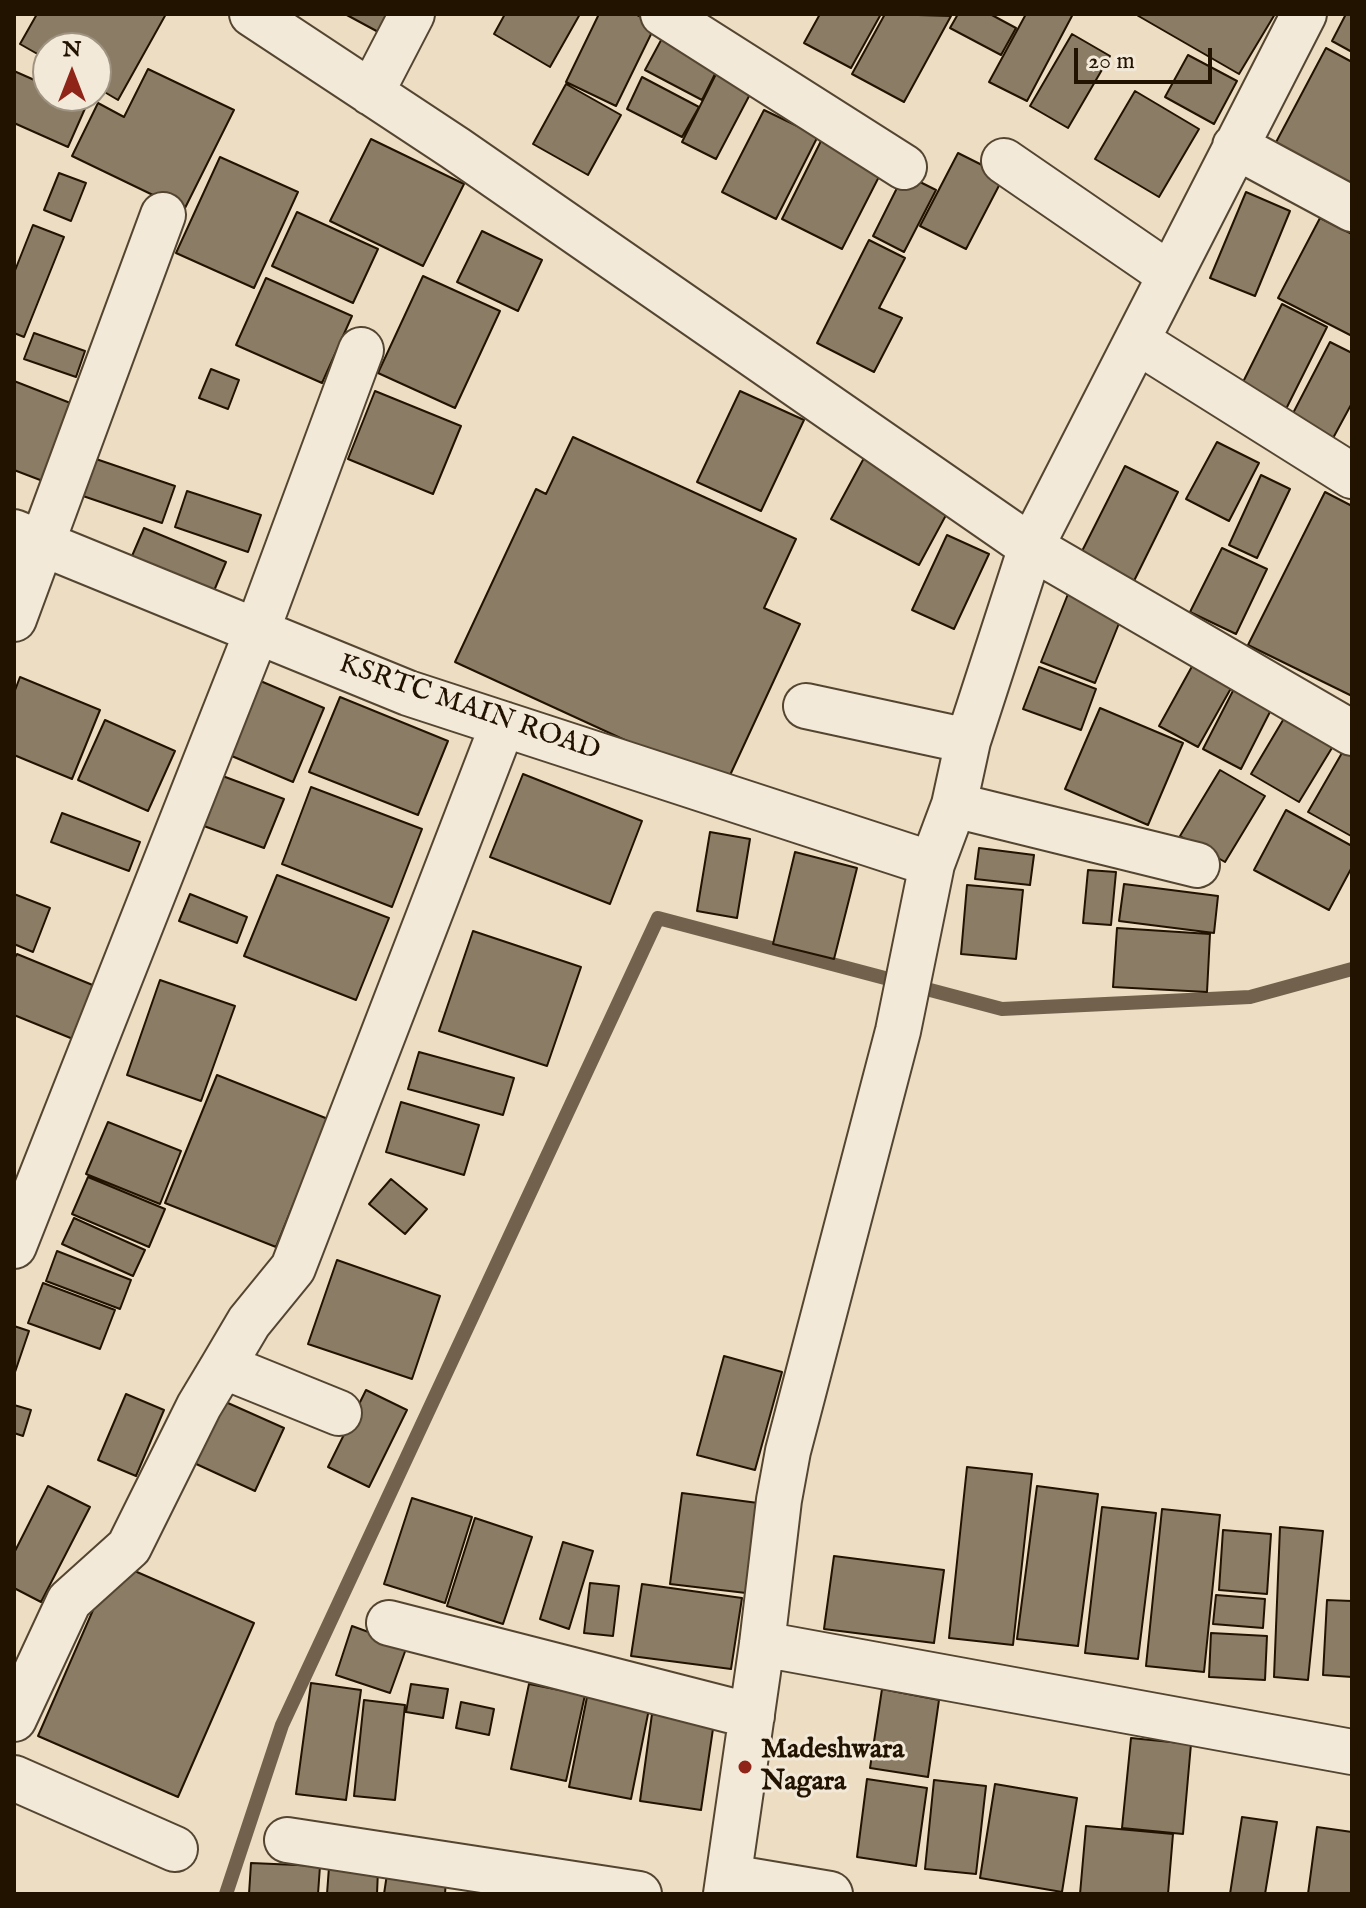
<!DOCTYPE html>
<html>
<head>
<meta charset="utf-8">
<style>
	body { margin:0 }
	#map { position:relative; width:1366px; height:1908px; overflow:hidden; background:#ecddc3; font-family:"IM FELL English",serif }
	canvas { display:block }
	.frame { position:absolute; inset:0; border:16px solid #221200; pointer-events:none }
	.north { position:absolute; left:32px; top:32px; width:80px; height:80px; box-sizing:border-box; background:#f3e9d8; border:2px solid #9f9382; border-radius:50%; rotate:0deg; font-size:22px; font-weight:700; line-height:32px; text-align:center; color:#221200 }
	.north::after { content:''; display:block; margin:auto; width:28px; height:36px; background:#8f2418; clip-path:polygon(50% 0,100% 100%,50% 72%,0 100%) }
	.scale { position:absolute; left:1074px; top:48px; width:138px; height:36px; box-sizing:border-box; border:4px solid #221200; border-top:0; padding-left:10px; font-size:24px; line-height:28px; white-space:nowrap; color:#221200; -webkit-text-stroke:6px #f3e9d8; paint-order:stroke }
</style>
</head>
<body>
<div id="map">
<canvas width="1366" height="1908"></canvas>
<div class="frame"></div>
<div class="north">N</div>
<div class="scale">20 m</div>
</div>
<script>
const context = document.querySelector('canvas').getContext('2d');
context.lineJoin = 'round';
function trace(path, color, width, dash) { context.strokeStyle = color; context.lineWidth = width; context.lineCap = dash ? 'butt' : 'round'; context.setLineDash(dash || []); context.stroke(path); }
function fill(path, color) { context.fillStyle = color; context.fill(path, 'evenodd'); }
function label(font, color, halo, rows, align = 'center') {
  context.font = font + ' "IM FELL English",serif'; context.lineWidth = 6; context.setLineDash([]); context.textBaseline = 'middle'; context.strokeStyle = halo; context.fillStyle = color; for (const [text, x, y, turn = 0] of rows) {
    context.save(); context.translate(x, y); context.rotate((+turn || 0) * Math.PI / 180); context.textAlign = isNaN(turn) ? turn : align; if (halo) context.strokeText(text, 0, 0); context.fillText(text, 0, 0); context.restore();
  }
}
const stream = new Path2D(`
	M226,1894L282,1725L658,918L1002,1009L1250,997L1352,969`);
const building = new Path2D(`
	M37,14H166L118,100L96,87V48H48V60L20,44Z
	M345,14H393L382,34Z
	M505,14H580L550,67L494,34Z
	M599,14H635L656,24L616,106L566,82Z
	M820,14H881L851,68L804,43Z
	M885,14L951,16L904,102L852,74Z
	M958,14H990L1016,28L1001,55L950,28Z
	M1026,14H1073L1027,101L989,82Z
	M1135,14H1275L1239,74Z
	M1346,14H1352V52L1332,41Z
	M666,31L722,60L702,100L645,70Z
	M1072,34L1110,56L1068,128L1030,106Z
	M1326,48L1352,62V187L1274,146Z
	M1188,55L1237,81L1214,124L1165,97Z
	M721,64L757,81L716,159L682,142Z
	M148,69L234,110L184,210L72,156L98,103L124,117Z
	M14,71L48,86V96H69L87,104L68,147L14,123Z
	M642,77L699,107L682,137L627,109Z
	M566,84L621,115L588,175L533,144Z
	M1135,91L1199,129L1159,197L1095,159Z
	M764,110L818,136L776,219L722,192Z
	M825,133L886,163L842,249L782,219Z
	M371,139L464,184L423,266L330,221Z
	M958,153L1004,176L966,249L920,226Z
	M220,157L298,192L254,288L176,253Z
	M59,173L86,183L71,221L44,210Z
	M904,174L936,190L904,252L873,236Z
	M1246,192L1290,211L1255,296L1210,278Z
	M297,212L378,249L353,303L272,266Z
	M1320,218L1352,234V336L1278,298Z
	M33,225L64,237L24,337L14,333V273Z
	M482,231L542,260L518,311L457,282Z
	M869,240L905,258L879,308L902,318L874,372L817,343Z
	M423,276L500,311L455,408L378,373Z
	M266,278L352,316L322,383L236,345Z
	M1282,304L1327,327L1282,417L1237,394Z
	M34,333L85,351L76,377L24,359Z
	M1330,342L1352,353V403L1332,440L1290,419Z
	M211,369L239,380L228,409L199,398Z
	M14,381L78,406L48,483L14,470Z
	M375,391L461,426L433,494L348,459Z
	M740,391L804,420L761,511L697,482Z
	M573,437L796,539L764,608L800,624L725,786L455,662L536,489L546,494Z
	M1217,442L1259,463L1229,521L1186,499Z
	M864,458L952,504L919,565L831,519Z
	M96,459L175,486L162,523L83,496Z
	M1125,466L1178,492L1129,591L1075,565Z
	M1261,475L1290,489L1257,558L1229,545Z
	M187,491L261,515L248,552L175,527Z
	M1325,492L1352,506V696L1248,645Z
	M144,528L226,562L211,598L129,563Z
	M947,535L989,554L954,629L912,610Z
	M1222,548L1267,569L1236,634L1190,612Z
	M1068,594L1122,616L1095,683L1041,662Z
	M1200,652L1239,674L1198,747L1159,726Z
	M1039,667L1096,689L1081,730L1023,709Z
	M20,677L100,710L72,779L14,755V693Z
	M251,677L324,708L293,782L220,751Z
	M1237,683L1275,702L1241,769L1203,749Z
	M340,697L448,741L418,815L309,772Z
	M1100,708L1183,743L1148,825L1065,789Z
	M1289,710L1338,738L1299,802L1251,774Z
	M105,720L175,751L148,811L78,780Z
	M1346,746L1352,749L1351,836L1308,812Z
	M1220,770L1265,796L1225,862L1180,836Z
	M212,772L284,799L264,848L193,822Z
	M523,774L642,821L610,904L490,857Z
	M311,787L422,829L392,907L282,864Z
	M1286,810L1352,846V867L1329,910L1254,870Z
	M62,813L140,842L129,871L51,842Z
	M710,832L750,839L737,918L697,911Z
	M979,848L1034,855L1030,885L975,879Z
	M795,852L857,868L834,959L773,944Z
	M1088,870L1116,872L1111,925L1083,923Z
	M277,875L389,918L356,1000L244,956Z
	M1124,884L1218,896L1214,933L1119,921Z
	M967,885L1023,890L1016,959L961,954Z
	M14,894L50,908L33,952L14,944Z
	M190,894L247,917L237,943L179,921Z
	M1117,928L1210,934L1207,992L1113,987Z
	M473,931L581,967L547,1066L439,1031Z
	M17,954L95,986L73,1039L14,1015V959Z
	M160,980L235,1006L201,1101L127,1075Z
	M419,1052L514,1078L503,1115L408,1089Z
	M217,1075L328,1119L276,1247L165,1203Z
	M401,1102L479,1125L464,1175L386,1152Z
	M108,1122L181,1151L160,1204L86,1174Z
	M88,1177L165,1209L149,1247L72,1214Z
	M391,1179L427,1209L405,1234L369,1204Z
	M74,1218L145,1250L133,1276L62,1244Z
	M57,1251L131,1280L120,1309L46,1281Z
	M337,1260L440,1296L412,1379L308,1344Z
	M43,1283L115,1310L100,1349L28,1323Z
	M14,1326L29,1331L14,1375Z
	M724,1356L782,1372L755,1470L697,1455Z
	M366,1390L407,1410L369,1487L328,1467Z
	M126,1394L164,1410L136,1476L98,1460Z
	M210,1395L284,1428L255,1491L181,1457Z
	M14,1405L31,1410L23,1436L14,1433Z
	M967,1467L1032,1474L1013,1645L949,1638Z
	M48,1486L90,1507L41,1602L14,1588V1553Z
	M1037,1486L1098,1494L1078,1646L1017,1639Z
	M682,1493L758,1503L746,1593L670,1584Z
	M412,1498L472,1517L445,1603L384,1584Z
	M1102,1507L1156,1513L1138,1659L1085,1653Z
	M1162,1509L1220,1515L1204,1672L1146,1666Z
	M475,1518L532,1537L503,1624L447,1606Z
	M1280,1527L1323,1531L1308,1680L1274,1677Z
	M1223,1530L1271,1534L1267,1594L1219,1590Z
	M563,1542L593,1551L569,1629L540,1619Z
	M834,1556L944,1570L934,1643L824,1629Z
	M114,1562L254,1623L178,1797L38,1736Z
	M590,1583L619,1586L613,1636L584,1633Z
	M642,1584L742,1598L731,1669L631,1656Z
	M1216,1595L1265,1599L1263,1628L1213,1624Z
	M1327,1600L1352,1601V1677L1323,1675Z
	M352,1626L407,1646L390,1693L336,1675Z
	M1211,1633L1267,1636L1265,1680L1209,1677Z
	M311,1683L361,1690L346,1800L296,1794Z
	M411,1684L448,1689L443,1718L406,1712Z
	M529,1684L585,1695L566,1781L511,1769Z
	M882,1689L939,1700L928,1777L870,1768Z
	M587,1697L649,1709L631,1799L569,1787Z
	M364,1700L405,1705L395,1800L354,1796Z
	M461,1702L494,1709L489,1735L456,1728Z
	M652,1714L714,1722L701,1810L640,1801Z
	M1131,1738L1191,1744L1183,1834L1122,1828Z
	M867,1779L927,1788L916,1866L857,1857Z
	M934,1780L986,1786L976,1874L925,1869Z
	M995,1784L1077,1798L1062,1892L980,1878Z
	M1242,1817L1277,1822L1265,1894H1230Z
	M1086,1826L1173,1834L1168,1894H1080Z
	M1317,1827L1352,1832V1894H1308Z
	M251,1863L320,1866L318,1894H249Z
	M329,1867L378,1870L377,1894H327Z
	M387,1874L446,1880L445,1894H384Z`);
const minor = new Path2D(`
	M252,14L455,148L1031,547L1352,733
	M663,14L904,167
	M371,93L412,14
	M1235,146L1352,209
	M1004,161L1170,275
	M1137,341L1352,476
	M14,532L408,693L932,864
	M14,619L163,215
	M806,706L968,741
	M954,805L1197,865
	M14,1246L257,631L361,350
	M223,1366L339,1413
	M389,1623L752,1716
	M762,1644L1352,1752
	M14,1719L69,1601L129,1547L199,1406L223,1366L249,1322L293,1268L503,724
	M14,1778L175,1849
	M287,1840L639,1894
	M729,1877L830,1894
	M726,1894L762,1644L779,1500L788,1451L898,1031L932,864L954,805L968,741L1031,547L1304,14`);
const markers = [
	[745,1767,8,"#8f2418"]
];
const streetNames = [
	["KSRTC MAIN ROAD",469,709,19]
];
const poiNames = [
	["Madeshwara",761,1751],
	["Nagara",761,1783]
];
trace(stream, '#72624d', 14);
fill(building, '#8b7c65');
trace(building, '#221200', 2);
trace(minor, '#544531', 48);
trace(minor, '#f3e9d8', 44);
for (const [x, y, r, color] of markers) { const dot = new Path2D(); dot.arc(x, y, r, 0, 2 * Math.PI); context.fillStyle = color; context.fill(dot); trace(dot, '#f3e9d8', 3); }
label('28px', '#221200', '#f3e9d8', streetNames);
label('bold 28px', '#221200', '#f3e9d8', poiNames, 'left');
</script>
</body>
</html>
